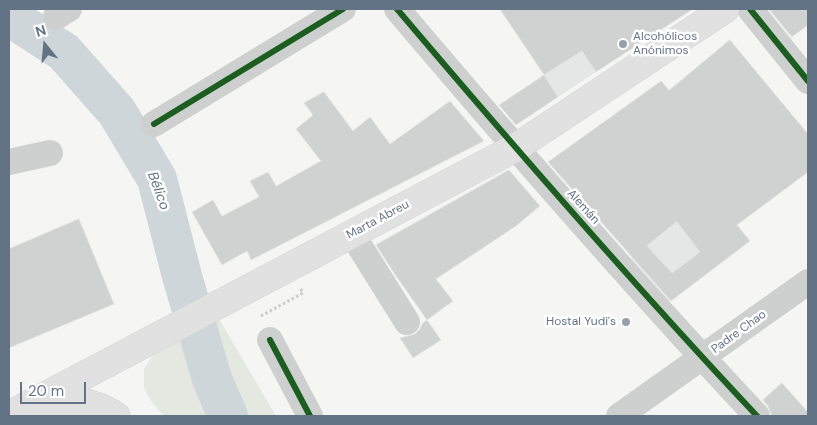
<!DOCTYPE html>
<html>
<head>
<meta charset="utf-8">
<style>
	body { margin:0 }
	#map { position:relative; width:817px; height:425px; overflow:hidden; background:#f5f5f3; font-family:"DM Sans",sans-serif }
	canvas { display:block }
	.frame { position:absolute; inset:0; border:10px solid #637386; pointer-events:none }
	.north { position:absolute; left:20px; top:20px; width:50px; height:50px; -webkit-text-stroke:4px #fff; paint-order:stroke; rotate:343deg; font-size:14px; font-weight:700; line-height:20px; text-align:center; color:#637386 }
	.north::after { content:''; display:block; margin:auto; width:18px; height:22px; background:#637386; clip-path:polygon(50% 0,100% 100%,50% 72%,0 100%) }
	.scale { position:absolute; left:20px; top:382px; width:66px; height:22px; box-sizing:border-box; border:2px solid #637386; border-top:0; padding-left:6px; font-size:15px; line-height:18px; white-space:nowrap; color:#637386; -webkit-text-stroke:4px #fff; paint-order:stroke }
</style>
</head>
<body>
<div id="map">
<canvas width="817" height="425"></canvas>
<div class="frame"></div>
<div class="north">N</div>
<div class="scale">20 m</div>
</div>
<script>
const context = document.querySelector('canvas').getContext('2d');
context.lineJoin = 'round';
function fill(path, color) { context.fillStyle = color; context.fill(path, 'evenodd'); }
function trace(path, color, width, dash) { context.strokeStyle = color; context.lineWidth = width; context.lineCap = dash ? 'butt' : 'round'; context.setLineDash(dash || []); context.stroke(path); }
function label(font, color, halo, rows, align = 'center') {
  context.font = font + ' "DM Sans",sans-serif'; context.lineWidth = 5; context.setLineDash([]); context.textBaseline = 'middle'; context.strokeStyle = halo; context.fillStyle = color; for (const [text, x, y, turn = 0] of rows) {
    context.save(); context.translate(x, y); context.rotate((+turn || 0) * Math.PI / 180); context.textAlign = isNaN(turn) ? turn : align; if (halo) context.strokeText(text, 0, 0); context.fillText(text, 0, 0); context.restore();
  }
}
const built = new Path2D(`
	M500,9H624L645,40L558,97Z
	M713,195L749,241L670,302L631,258Z`);
const green = new Path2D(`
	M219,319L276,416H164L151,401L144,388V369L155,352Z`);
const river = new Path2D(`
	M9,16L64,52L117,112L157,179L182,276L212,379L228,416`);
const building = new Path2D(`
	M500,9H693L596,72L582,51L544,75L558,97L516,125L499,105L544,75Z
	M769,9H808V25L792,37Z
	M730,40L808,134V172L737,225L750,241L671,301L548,162L661,81L669,90ZM677,222L700,252L672,273L647,246Z
	M324,92L353,131L370,117L390,144L450,101L484,141L251,260L247,251L222,265L192,212L213,200L222,216L259,197L250,181L268,172L276,186L321,161L296,129L313,115L304,103Z
	M509,170L540,206L516,226L436,279L453,301L427,320L394,273L376,245Z
	M79,219L114,304L9,348V249Z
	M427,320L441,340L413,358L400,338L415,334L420,329L422,324Z
	M782,383L808,412V416H772L768,406L763,400Z`);
const path = new Path2D(`
	M261,316L303,293L300,288`);
const minor = new Path2D(`
	M397,9C514,147 633,284 757,416
	M750,9L808,81
	M56,17L69,9
	M154,124L343,9
	M9,162L50,153
	M352,234L407,322
	M270,340L310,416
	M619,416L808,282`);
const major = new Path2D(`
	M39,405C68,399 90,399 116,416
	M9,415L515,148L725,9`);
const cycleway = new Path2D(`
	M397,9C514,147 633,284 757,416
	M750,9L808,81
	M154,124L343,9
	M270,340L310,416`);
const markers = [
	[623,44,5,"#96a0ac"],
	[626,322,5,"#96a0ac"]
];
const poiNames = [
	["Alcohólicos",633,37],
	["Anónimos",633,51],
	["Hostal Yudi's",616,322,"right"]
];
const streetNames = [
	["Alemán",583,207,48],
	["Marta Abreu",378,220,-28],
	["Padre Chao",739,332,-36]
];
const waterNames = [
	["Bélico",158,191,70]
];
fill(built, '#e5e7e6');
fill(green, '#e4e8e1');
trace(river, '#ced6d9', 40);
fill(building, '#d0d1d1');
trace(building, '#e4e4e3', 1);
trace(major, '#d0d2d2', 29);
trace(path, '#cccccd', 3, [2.5, 2.5]);
trace(minor, '#ced0d0', 26);
trace(major, '#e1e1e2', 28);
trace(cycleway, '#1b5e20', 6);
for (const [x, y, r, color] of markers) { const dot = new Path2D(); dot.arc(x, y, r, 0, 2 * Math.PI); context.fillStyle = color; context.fill(dot); trace(dot, '#fff', 2); }
label('12px', '#637386', '#fff', poiNames, 'left');
label('12px', '#637386', '#fff', streetNames);
label('italic 14px', '#5f7683', '#fff', waterNames);
</script>
</body>
</html>
